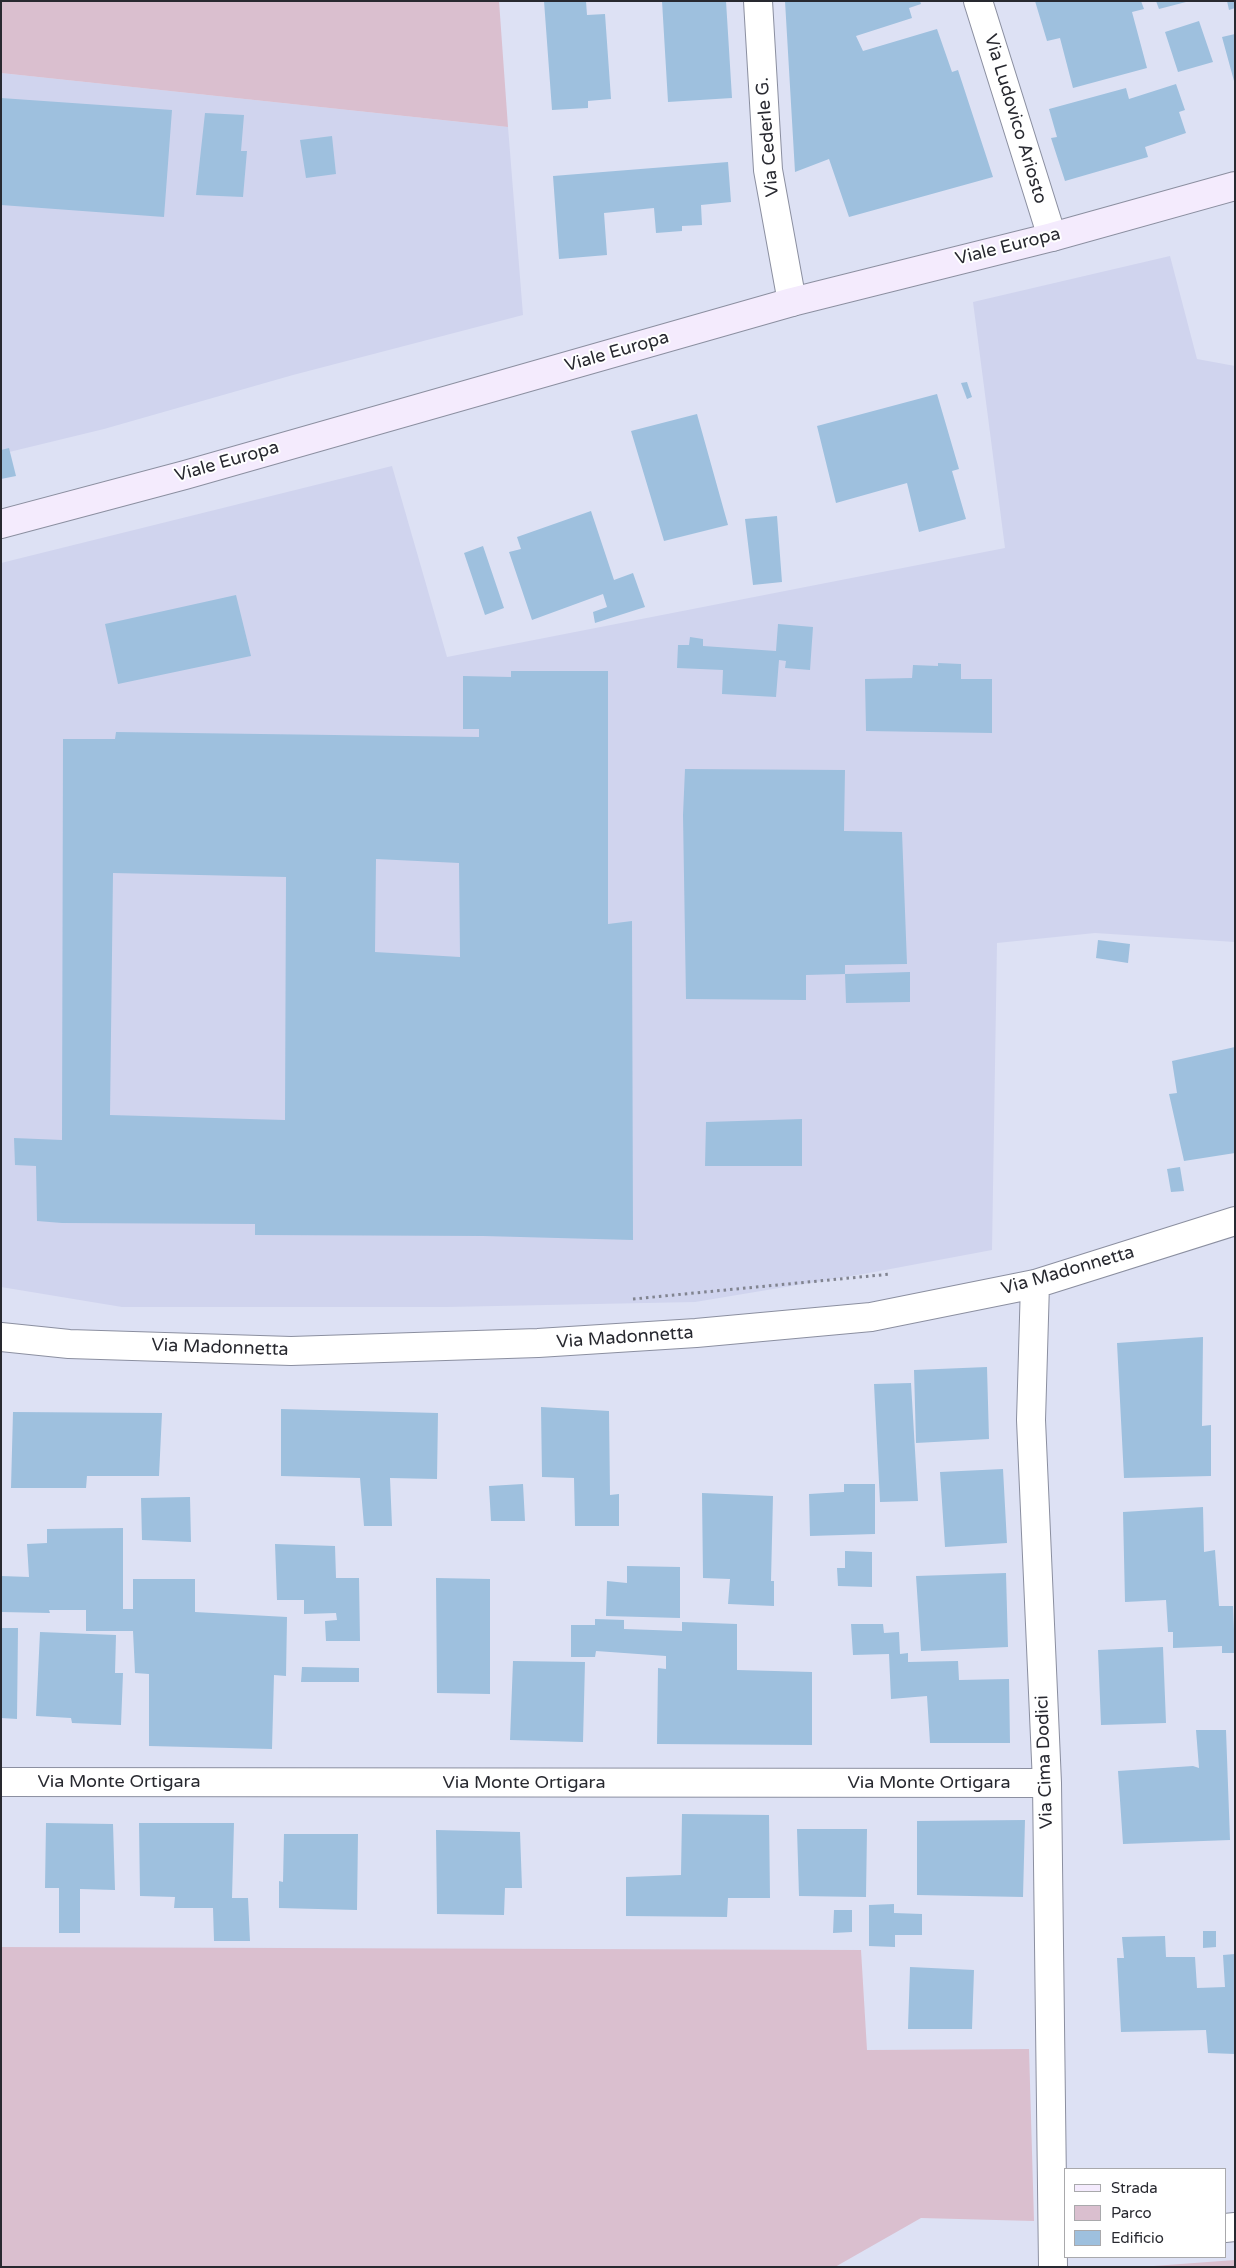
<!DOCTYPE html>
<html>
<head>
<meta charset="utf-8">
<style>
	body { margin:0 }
	#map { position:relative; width:1236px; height:2268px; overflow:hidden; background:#dde1f4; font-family:"Varela Round",sans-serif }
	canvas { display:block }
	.frame { position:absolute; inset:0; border:2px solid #282930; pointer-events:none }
	.legend { position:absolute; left:1064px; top:2168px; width:162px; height:90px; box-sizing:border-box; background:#fff; border:1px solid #a9a9ac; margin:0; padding:6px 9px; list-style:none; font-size:15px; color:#282930 }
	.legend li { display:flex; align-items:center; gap:10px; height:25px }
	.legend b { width:25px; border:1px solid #a9a9ac }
</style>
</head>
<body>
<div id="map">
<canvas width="1236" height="2268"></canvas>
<div class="frame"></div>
<ul class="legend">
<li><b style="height:6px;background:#f4ebfd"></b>Strada</li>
<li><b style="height:14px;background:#dabfcf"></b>Parco</li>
<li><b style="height:14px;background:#9ec0de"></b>Edificio</li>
</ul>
</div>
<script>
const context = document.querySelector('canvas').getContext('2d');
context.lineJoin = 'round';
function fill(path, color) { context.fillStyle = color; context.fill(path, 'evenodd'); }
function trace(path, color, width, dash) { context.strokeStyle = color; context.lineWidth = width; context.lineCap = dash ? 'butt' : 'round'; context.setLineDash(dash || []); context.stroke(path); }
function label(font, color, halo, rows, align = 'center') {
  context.font = font + ' "Varela Round",sans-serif'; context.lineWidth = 4; context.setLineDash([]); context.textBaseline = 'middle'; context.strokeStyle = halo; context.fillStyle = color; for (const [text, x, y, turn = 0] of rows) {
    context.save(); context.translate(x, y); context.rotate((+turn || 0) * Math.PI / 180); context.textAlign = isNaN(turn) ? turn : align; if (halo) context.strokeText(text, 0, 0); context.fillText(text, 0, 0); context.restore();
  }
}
const built = new Path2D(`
	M1,73L508,127L523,315L293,375L104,429L1,454Z
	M1170,256L1197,359L1235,366V942L1095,933L997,943L992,1250L869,1273L695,1302L447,1307H122L1,1287V563L392,466L447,657L1005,548L973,302Z`);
const green = new Path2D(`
	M1,1H499L508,127L1,73Z
	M1,1947L861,1950L867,2050L1029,2049L1034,2221L921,2218L835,2267H1Z
	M1235,2260V2267H1140Z`);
const building = new Path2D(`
	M544,1H586L587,15L605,14L611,99L588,101V108L552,110Z
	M662,1H726L732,98L668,102Z
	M785,1H920L921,4L909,8L912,18L856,36L863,51L937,29L952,72L958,70L993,177L849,217L829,159L795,172Z
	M1035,1H1141L1144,9L1132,12L1147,68L1073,88L1060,38L1047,41Z
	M1156,1H1186V2L1159,9Z
	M1227,1H1235V8L1229,10Z
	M1199,21L1213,62L1178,72L1165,32Z
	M1235,34V81H1234L1222,37Z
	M1176,84L1185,110L1179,112L1186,133L1145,147L1148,157L1065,181L1051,138L1057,137L1049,109L1126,88L1129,99Z
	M1,98L172,110L164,217L1,205Z
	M205,113L244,115L241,151H247L243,197L196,195Z
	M332,136L336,174L306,178L300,140Z
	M728,162L731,202L701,205L702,225L682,226V231L656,233L654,208L604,213L607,255L559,259L553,176Z
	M967,382L972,397L967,399L961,383Z
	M937,394L959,469L952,471L966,519L919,532L907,483L836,503L817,426Z
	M697,414L728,525L664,541L631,431Z
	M9,448L16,476L1,479V450Z
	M591,511L614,580L633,573L645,607L595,623L593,612L607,607L603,594L532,620L509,552L521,549L517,537Z
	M777,516L782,582L753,585L745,519Z
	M483,546L504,608L485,615L464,553Z
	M236,595L251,656L118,684L105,624Z
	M778,624L813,627L810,670L785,668L786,661L779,660L776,697L722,694L723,670L677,668L678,645H689L690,637L703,639V646L776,651Z
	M938,663L961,664V679H992V733L866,731L865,679L912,678L913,665L938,666Z
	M511,671H608V924L632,921L633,1240L483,1236L255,1235V1224L62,1223L37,1221L36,1166L15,1165L14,1138L62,1140L63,739H115L116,732L479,737V729H463V676L511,677ZM376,859L459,863L460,957L375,952ZM113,873L286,877L285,1120L110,1115Z
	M685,769L845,770L844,831L902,832L907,964L845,965V974L806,975V1000L686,999L683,815Z
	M1098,940L1130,944L1128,963L1096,958Z
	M910,972V1002L846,1003L845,974Z
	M1235,1047V1153L1184,1161L1169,1094L1177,1093L1172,1061Z
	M802,1119V1166H705L706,1122Z
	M1180,1167L1184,1191L1171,1192L1167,1169Z
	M1203,1337L1202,1426L1211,1425V1476L1124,1478L1117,1343Z
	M987,1367L989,1439L916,1443L914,1370Z
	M911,1383L918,1501L880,1502L874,1384Z
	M541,1407L609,1411L610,1495L619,1494V1526H575L574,1478L542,1477Z
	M281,1409L438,1413L437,1479L390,1478L392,1526H364L360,1478L281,1476Z
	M13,1412L162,1413L159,1476H87L86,1488H11Z
	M1003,1469L1007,1543L945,1547L940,1472Z
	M523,1484L525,1521H491L489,1486Z
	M844,1484H875V1534L810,1536L809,1494L844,1492Z
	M702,1493L773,1496L771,1581H774V1606L728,1604L730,1579L703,1578Z
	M190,1497L191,1542L142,1540L141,1498Z
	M1203,1507L1204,1552L1215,1550L1219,1606H1233L1235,1653H1222V1646L1173,1648V1632H1168L1166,1600L1125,1602L1123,1512Z
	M123,1528V1609H133V1579H195V1612L287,1617L286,1676L274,1675L272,1749L149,1746V1674L135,1673L133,1631H86V1610H49L50,1613L1,1612V1576L29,1577L27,1544L47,1543V1529Z
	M275,1544L335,1546L336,1578H359L360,1641H326L325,1621L337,1620L336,1613L304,1614V1600H277Z
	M845,1551L872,1552V1587L838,1586L837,1568H845Z
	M627,1566L680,1567V1618L606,1616L607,1581L627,1583Z
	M1006,1573L1008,1647L921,1651L916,1576Z
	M436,1578L490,1579V1694L437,1693Z
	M595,1619L624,1620V1629L682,1631V1622L737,1624V1670L812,1672V1745L657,1744L658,1668L666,1669V1656L596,1651L595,1657H571V1625H595Z
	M851,1624H883L884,1633L899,1632L900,1654L908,1653V1662L958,1661L959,1680L1009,1679L1010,1743H930L927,1696L891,1699L889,1654L853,1655Z
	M1,1628H18L17,1719L1,1718Z
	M40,1632L116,1635L115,1673H123L121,1725L72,1723L71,1718L36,1716Z
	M1163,1647L1166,1723L1101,1725L1098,1650Z
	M513,1661L585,1662L583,1742L510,1740Z
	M302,1667L359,1668V1682H301Z
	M1196,1730H1226L1230,1840L1123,1844L1118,1771L1193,1766L1199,1768Z
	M682,1814L769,1815L770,1898H728L727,1917L626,1916V1877L681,1875Z
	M1025,1820L1023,1897L917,1895V1821Z
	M46,1823L113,1824L115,1890L80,1889V1933H59V1888H45Z
	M139,1823H234L232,1898H248L250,1941H214L213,1908H174L175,1897L140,1896Z
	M797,1829H867L866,1897L799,1896Z
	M436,1830L520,1832L522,1888H505L504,1915L437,1914Z
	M284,1834H358L357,1910L279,1908V1881L283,1882Z
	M894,1904V1913L922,1914V1935H895V1947L869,1946V1905Z
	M834,1910H852V1932L833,1933Z
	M1203,1931H1216V1947L1203,1948Z
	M1165,1936L1166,1957H1195L1197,1988L1225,1987L1223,1955L1235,1954V2054L1208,2053L1206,2030L1121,2032L1117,1958H1124L1122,1937Z
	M910,1967L974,1970L972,2029H908Z`);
const path = new Path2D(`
	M633,1299L891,1274`);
const minor = new Path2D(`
	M758,1L768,170L792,302
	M978,1L1052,237
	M1035,1284L1031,1420L1047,1783L1053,2267
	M1,1337L69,1344L291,1351L538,1343L696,1333L871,1317L1035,1284L1235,1221
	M1,1782L1047,1783
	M1225,2228L1235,2227`);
const secondary = new Path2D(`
	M1,524L185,475L792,302L1052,237L1235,186`);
const streetNames = [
	["Via Ludovico Ariosto",1015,119,73],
	["Via Cederle G.",768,137,-95],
	["Viale Europa",1008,247,-14],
	["Viale Europa",617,352,-16],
	["Viale Europa",227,462,-16],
	["Via Madonnetta",1068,1271,-16],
	["Via Madonnetta",625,1338,-4],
	["Via Madonnetta",220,1348,2],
	["Via Cima Dodici",1045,1762,-92],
	["Via Monte Ortigara",119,1782],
	["Via Monte Ortigara",524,1783],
	["Via Monte Ortigara",929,1783]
];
fill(built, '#d0d4ee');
fill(green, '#dabfcf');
fill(building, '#9ec0de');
trace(minor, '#8b8fa0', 30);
trace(secondary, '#8b8fa0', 30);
trace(path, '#818490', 3, [2.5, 4]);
trace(minor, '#fff', 28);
trace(secondary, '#f4ebfd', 28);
label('18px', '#282930', '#fff', streetNames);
</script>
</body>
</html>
